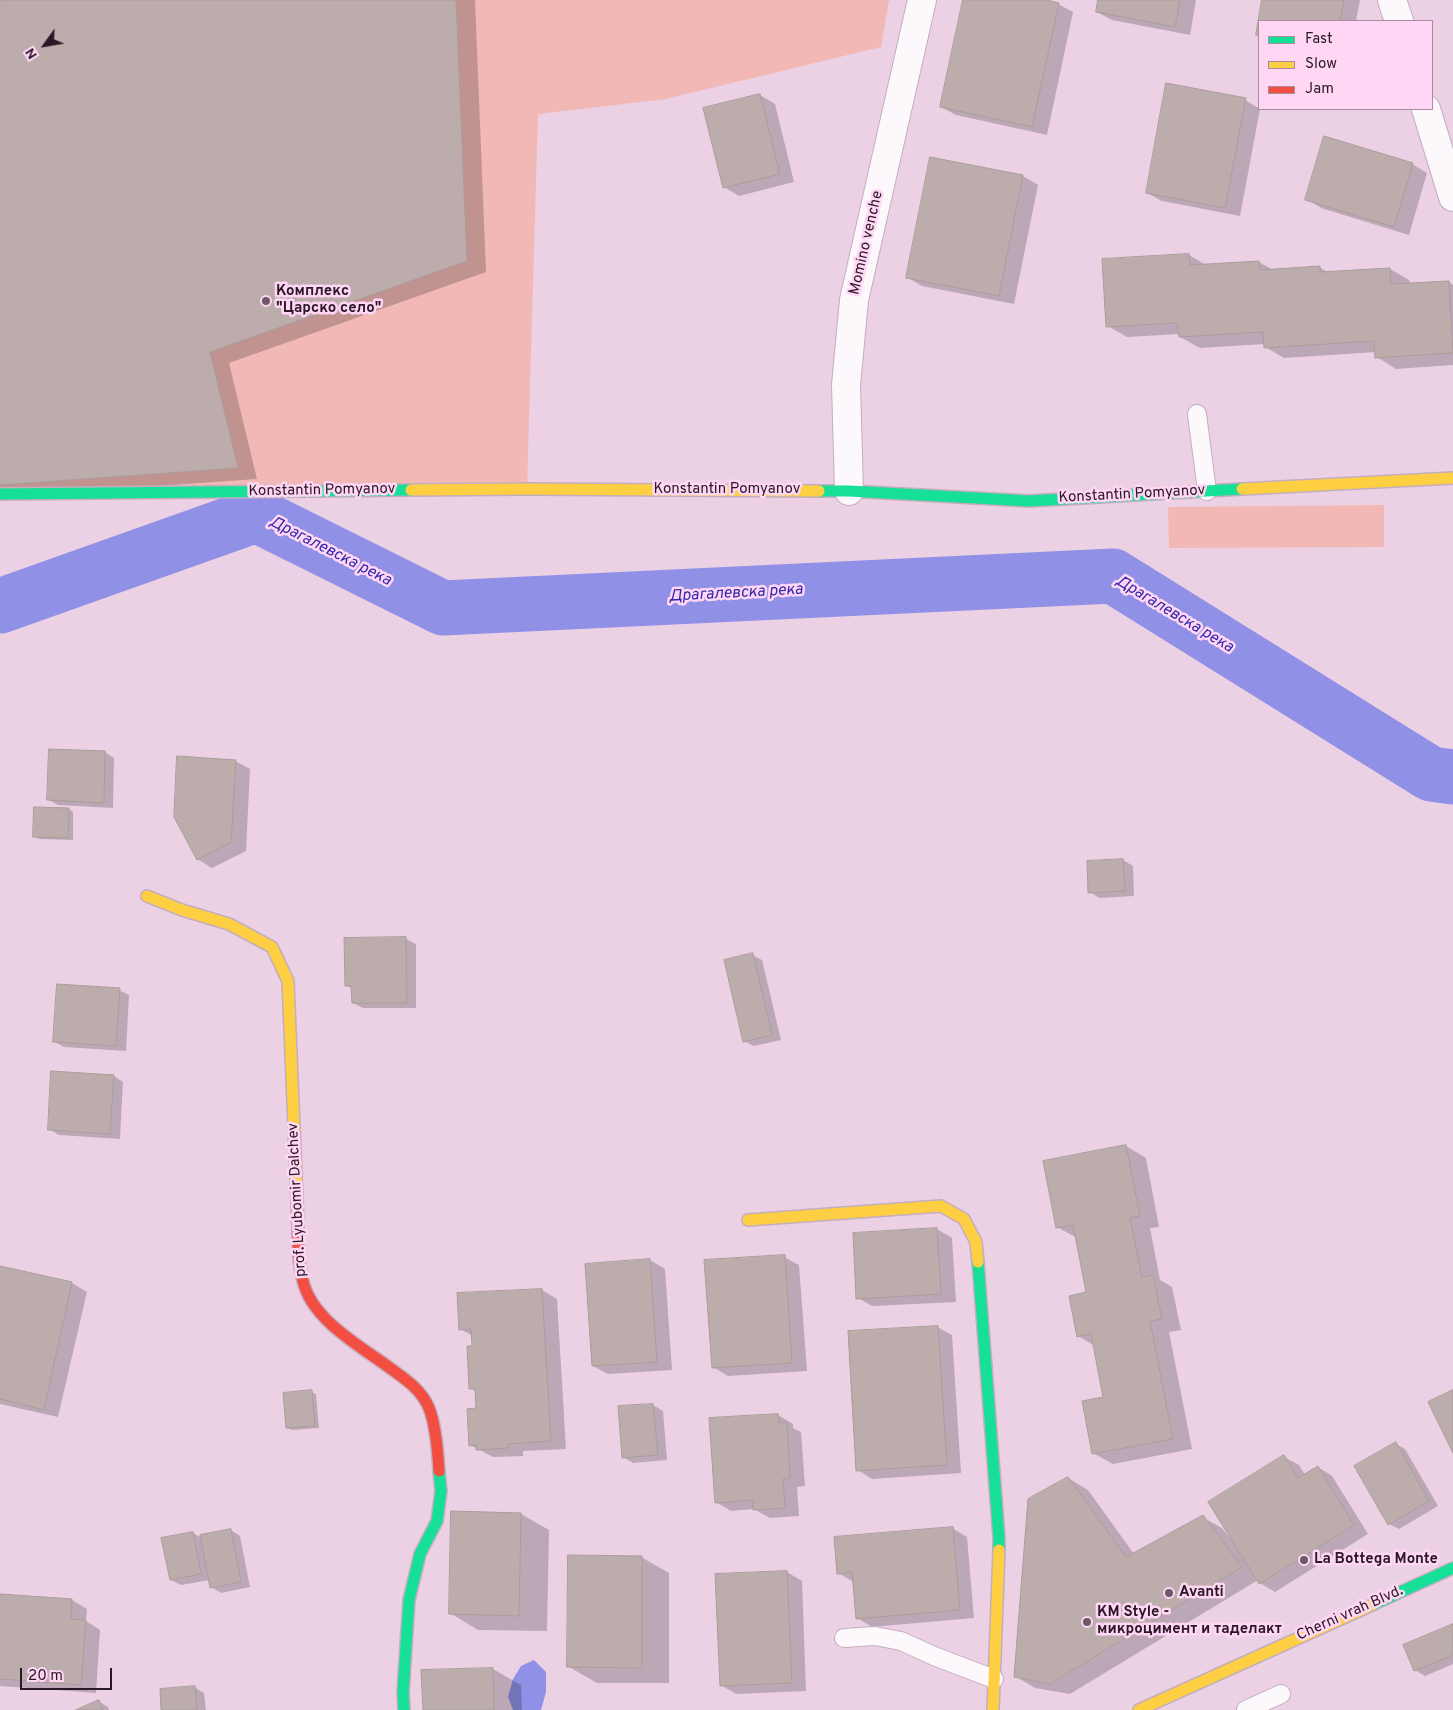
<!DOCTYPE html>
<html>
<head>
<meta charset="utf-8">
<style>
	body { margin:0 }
	#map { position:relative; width:1453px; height:1710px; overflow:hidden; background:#ecd1e5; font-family:Overpass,sans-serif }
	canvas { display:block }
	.legend { position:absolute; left:1258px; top:20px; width:175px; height:90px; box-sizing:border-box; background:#ffd7f4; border:1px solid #aa8ba2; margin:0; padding:6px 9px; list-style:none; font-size:15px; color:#2a1826 }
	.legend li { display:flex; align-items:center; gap:10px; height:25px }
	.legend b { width:25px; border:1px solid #aa8ba2 }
	.north { position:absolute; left:20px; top:20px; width:50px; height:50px; -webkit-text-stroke:4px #ffd7f4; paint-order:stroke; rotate:238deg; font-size:14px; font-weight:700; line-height:20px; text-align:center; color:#2a1826 }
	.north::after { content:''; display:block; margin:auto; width:18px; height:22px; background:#2a1826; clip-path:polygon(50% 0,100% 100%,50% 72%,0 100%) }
	.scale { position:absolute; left:20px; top:1668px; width:92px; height:22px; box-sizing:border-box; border:2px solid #2a1826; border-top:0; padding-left:6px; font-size:15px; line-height:18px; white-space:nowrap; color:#2a1826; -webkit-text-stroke:4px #ffd7f4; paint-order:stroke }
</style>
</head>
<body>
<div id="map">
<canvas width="1453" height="1710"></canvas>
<ul class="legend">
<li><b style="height:6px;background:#16e098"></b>Fast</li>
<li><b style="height:6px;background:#ffcf43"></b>Slow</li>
<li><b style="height:6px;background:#f24e42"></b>Jam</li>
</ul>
<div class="north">N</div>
<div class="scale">20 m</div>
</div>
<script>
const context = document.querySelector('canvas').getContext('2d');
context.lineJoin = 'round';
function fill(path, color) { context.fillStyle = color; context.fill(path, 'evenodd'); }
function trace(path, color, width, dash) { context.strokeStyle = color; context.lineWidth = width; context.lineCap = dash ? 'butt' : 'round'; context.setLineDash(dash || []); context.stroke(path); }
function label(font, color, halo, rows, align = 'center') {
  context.font = font + ' Overpass,sans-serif'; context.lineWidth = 5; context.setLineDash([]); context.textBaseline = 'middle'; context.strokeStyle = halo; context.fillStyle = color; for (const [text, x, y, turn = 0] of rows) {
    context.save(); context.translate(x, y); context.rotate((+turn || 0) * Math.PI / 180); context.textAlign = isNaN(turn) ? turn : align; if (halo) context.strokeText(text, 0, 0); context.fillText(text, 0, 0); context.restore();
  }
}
const green = new Path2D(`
	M0,0H889L881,47L666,99L538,114L527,489L0,494Z
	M1384,505V547L1169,548L1168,507Z`);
const water = new Path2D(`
	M534,1660L546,1672V1692L541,1710H513L508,1697L513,1679L521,1666Z`);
const shadow = new Path2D(`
	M0,0H475L486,272L229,363L257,479L0,497Z
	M964,0H1041L1058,4L1073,12L1047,135L956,115L941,107Z
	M1099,0H1196L1190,35L1112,20L1097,12Z
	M1263,0H1360L1356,21H1260Z
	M760,95L775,104L794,182L739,196L724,187Z
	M1245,100L1260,109L1240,216L1162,201L1147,193Z
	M1412,164L1427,173L1409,235L1321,208L1307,199Z
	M1023,176L1038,185L1014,304L922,286L907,277Z
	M1189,255L1206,265L1259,262L1273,270L1319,267L1329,273L1390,269L1409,280L1410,284L1449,282L1453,285V365L1396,369L1377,357L1376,352L1284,358L1265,347V344L1200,348L1180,337V334L1127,337L1108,326Z
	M105,752L114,758L113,808L58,805L49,800Z
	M235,761L250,769L246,851L212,868L197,859Z
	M69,809L73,812V840L39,839L34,836Z
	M1123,860L1133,866L1134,896L1099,898L1090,892Z
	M345,939H406L416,944V1008H363L353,1003V989L346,985Z
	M752,955L762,960L781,1040L754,1046L744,1041Z
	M119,990L129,995L126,1051L64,1047L55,1042Z
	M114,1076L123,1082L120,1139L59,1135L49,1129Z
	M1126,1146L1146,1158L1159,1227L1150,1228L1160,1280L1172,1287L1181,1330L1169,1332L1192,1449L1113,1464L1093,1453L1105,1398L1095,1346L1078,1336L1087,1293L1077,1238L1057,1227Z
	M937,1229L952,1238L956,1302L872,1306L858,1298Z
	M784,1257L799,1265L807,1371L728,1376L713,1367Z
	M650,1260L665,1269L672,1370L608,1374L593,1366Z
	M0,1267L72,1283L87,1292L58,1417L0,1404Z
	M542,1290L557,1299L566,1449L523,1451V1456L493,1457L470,1445L477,1409L476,1392L471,1388L473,1336L460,1329Z
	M937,1327L952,1335L961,1473L872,1479L858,1470Z
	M311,1392L316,1394L319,1428L292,1430L287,1428Z
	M653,1405L663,1411L667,1460L633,1463L623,1457Z
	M778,1415L793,1424V1428L801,1432L805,1486L797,1487L799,1516L770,1518L754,1509L731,1511L716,1502Z
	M1396,1444L1405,1449L1438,1506L1399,1529L1389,1524Z
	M1284,1457L1299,1465L1305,1475L1318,1467L1332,1476L1368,1534L1275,1592L1260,1583L1258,1580L1070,1694L1035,1688L1015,1676L1068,1478L1088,1490L1134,1554L1202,1517L1222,1528L1229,1537Z
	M452,1512L521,1514L549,1530L547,1631L478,1630L450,1613Z
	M952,1528L967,1537L974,1618L872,1627L857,1618L854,1582L838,1573Z
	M231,1530L240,1536L250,1587L221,1593L211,1587L210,1580L181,1585L171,1580L193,1533L202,1538Z
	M641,1557L669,1573V1683H597L569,1667Z
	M787,1572L802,1581L806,1691L736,1694L721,1685L717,1575Z
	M0,1595L72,1600L87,1609L86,1621L100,1630L96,1693L0,1686Z
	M1453,1625V1664L1425,1676L1415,1670Z
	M493,1669L521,1685L522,1710H424Z
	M194,1687L204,1693L206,1710H163Z
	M98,1701L108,1707L109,1710H79Z`);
const river = new Path2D(`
	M0,606L256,515L443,608L1113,576L1431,774L1453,777`);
const building = new Path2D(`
	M0,0H456L467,261L210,352L238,468L0,485Z
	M963,0H1047L1059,3L1032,127L940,107Z
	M1098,0H1180L1175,27L1096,12Z
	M1262,0H1344L1340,21H1259V36L1256,35Z
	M1166,83L1246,98L1225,208L1146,193Z
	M760,94L780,174L723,188L703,108Z
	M1324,136L1413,163L1394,227L1305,200Z
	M930,157L1023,175L999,296L906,278Z
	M1189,254L1190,265L1259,261L1260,270L1320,266V272L1390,268L1391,284L1449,281L1453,353L1375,358L1374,341L1264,348L1263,332L1179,337L1177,323L1106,327L1102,259Z
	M49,749L105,751L104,803L47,800Z
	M177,756L236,760L231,842L197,860L174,817Z
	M34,807L69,808L68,838L33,837Z
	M1123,859L1125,891L1088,893L1087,861Z
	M406,937L407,1003H352L351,986H345L344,938Z
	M753,953L772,1035L743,1042L724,960Z
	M57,984L120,988L116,1046L53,1042Z
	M51,1071L114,1075L110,1134L48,1130Z
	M1126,1145L1140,1216L1130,1218L1142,1277L1153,1275L1162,1319L1150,1321L1173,1439L1092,1454L1082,1401L1103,1397L1091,1334L1077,1337L1069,1296L1086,1292L1073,1225L1056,1228L1043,1161Z
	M937,1228L941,1294L856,1299L853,1233Z
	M785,1255L792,1363L712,1368L704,1260Z
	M650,1259L657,1362L592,1366L585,1264Z
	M0,1266L72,1282L44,1410L0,1399Z
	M542,1289L551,1441L508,1444L509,1448L476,1450V1445L469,1446L467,1409L476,1408L475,1389H469L467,1346H472L471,1329L459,1330L457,1293Z
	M938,1326L947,1465L856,1471L848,1331Z
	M312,1390L315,1426L286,1428L283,1393Z
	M1453,1390V1453L1428,1402Z
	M653,1404L658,1455L622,1458L618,1406Z
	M778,1414L779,1423L787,1422L790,1478L783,1479L785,1508L753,1510V1500L715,1503L709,1418Z
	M1396,1442L1429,1501L1388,1525L1354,1466Z
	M1284,1455L1298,1478L1318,1466L1354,1525L1259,1584L1208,1502Z
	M1068,1477L1126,1557L1203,1515L1242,1567L1050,1684L1014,1677L1028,1499Z
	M451,1511L521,1513L519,1616L449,1614Z
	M953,1527L960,1610L856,1619L852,1572L837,1574L834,1537Z
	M231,1529L241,1582L210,1588L200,1535Z
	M193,1532L201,1574L170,1580L161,1538Z
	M568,1555L642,1556V1668L567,1667Z
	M787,1571L792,1683L720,1686L715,1574Z
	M0,1594L72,1599L71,1619L86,1620L81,1685L0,1679Z
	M1453,1624V1655L1414,1671L1403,1645Z
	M493,1668L494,1710H423L421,1670Z
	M195,1686L197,1710H161L160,1689Z
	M99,1700L103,1710H76Z`);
const lane = new Path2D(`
	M1197,414L1207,491
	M844,1638L875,1636L901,1641L934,1656L994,1679
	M1246,1710L1281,1694`);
const street = new Path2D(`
	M1392,0L1399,21
	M1426,109L1453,197
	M849,491L846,385L854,300L922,0`);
const fast = new Path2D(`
	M819,491H849L1029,501L1242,489
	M0,494L411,490
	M978,1262L999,1538V1550
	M1372,1605L1453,1568
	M404,1710L403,1693L409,1600L420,1554L437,1521L441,1491L439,1471`);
const slow = new Path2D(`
	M1242,489L1453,478
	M411,490L527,489L819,491
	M147,896L182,910L229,924L272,947L288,981L298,1225
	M748,1220L941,1206L964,1219L976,1242L978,1262
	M993,1710L999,1550
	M1139,1710L1372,1605`);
const jam = new Path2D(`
	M298,1225C298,1244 298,1263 303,1281C312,1320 360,1346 390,1368C405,1379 421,1389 429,1408C435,1423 438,1454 439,1471`);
const markers = [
	[266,301,5,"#6e5969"],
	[1304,1560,5,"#6e5969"],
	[1169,1593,5,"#6e5969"],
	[1087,1622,5,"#6e5969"]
];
const streetNames = [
	["Momino venche",867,243,-77],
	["Konstantin Pomyanov",727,490],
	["Konstantin Pomyanov",322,491,-1],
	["Konstantin Pomyanov",1132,495,-3],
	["prof. Lyubomir Dalchev",298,1200,-93],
	["Cherni vrah Blvd.",1350,1614,-24]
];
const poiNames = [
	["Комплекс",276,292],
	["\"Царско село\"",276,309],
	["La Bottega Monte",1314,1560],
	["Avanti",1179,1593],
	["KM Style -",1097,1613],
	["микроцимент и таделакт",1097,1630]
];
const waterNames = [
	["Драгалевска река",330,552,27],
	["Драгалевска река",736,594,-3],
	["Драгалевска река",1174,615,31]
];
fill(green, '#f1b8b6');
fill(water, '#9091e6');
fill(shadow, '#0003');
trace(river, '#9091e6', 55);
fill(building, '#bcadac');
trace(building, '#ab9c9a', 1);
trace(lane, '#c3aebe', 20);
trace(street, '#c3aebe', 30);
trace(fast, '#c3aebe', 14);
trace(slow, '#c3aebe', 14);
trace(jam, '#c3aebe', 14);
trace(lane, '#fcf8fb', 18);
trace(street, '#fcf8fb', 28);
trace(fast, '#16e098', 11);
trace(slow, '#ffcf43', 11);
trace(jam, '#f24e42', 11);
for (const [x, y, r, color] of markers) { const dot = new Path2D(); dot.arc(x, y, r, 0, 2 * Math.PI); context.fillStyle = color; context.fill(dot); trace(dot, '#ffd7f4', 2); }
label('15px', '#2a1826', '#ffd7f4', streetNames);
label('bold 15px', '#2a1826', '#ffd7f4', poiNames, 'left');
label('italic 16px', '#3127ac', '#ffd7f4', waterNames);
</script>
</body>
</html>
